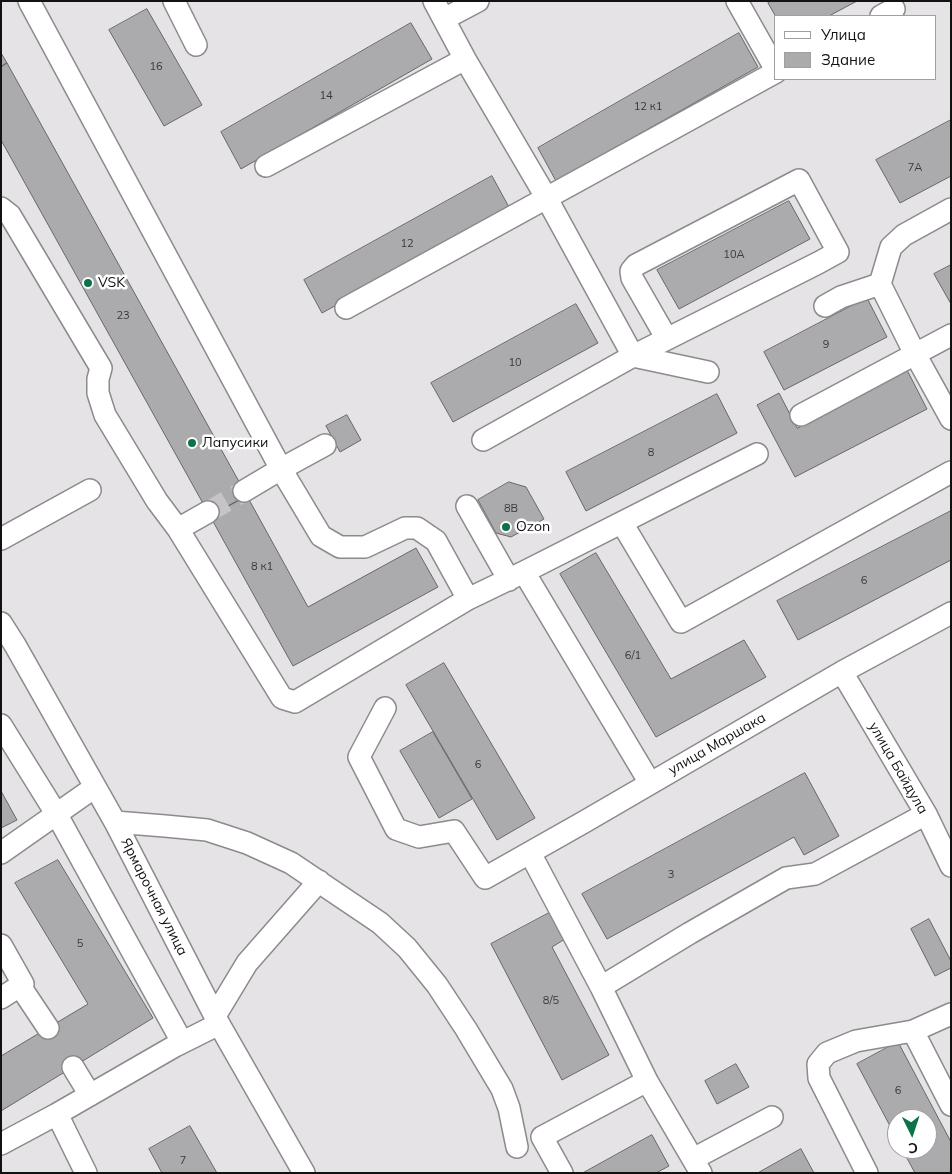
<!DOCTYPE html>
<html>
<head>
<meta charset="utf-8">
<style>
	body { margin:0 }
	#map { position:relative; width:952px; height:1174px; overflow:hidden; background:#e6e3e6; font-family:Mulish,sans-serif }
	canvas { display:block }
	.frame { position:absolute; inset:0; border:2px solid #131213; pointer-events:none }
	.legend { position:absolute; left:774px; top:15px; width:162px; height:65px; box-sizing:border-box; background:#fff; border:1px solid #a1a0a1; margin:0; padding:6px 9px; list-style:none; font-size:15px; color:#131213 }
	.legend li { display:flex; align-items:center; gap:10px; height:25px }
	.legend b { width:25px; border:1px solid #a1a0a1 }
	.north { position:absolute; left:887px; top:1109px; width:50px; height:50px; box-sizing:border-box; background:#fff; border:1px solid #a1a0a1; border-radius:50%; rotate:176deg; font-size:14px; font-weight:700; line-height:20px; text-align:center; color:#131213 }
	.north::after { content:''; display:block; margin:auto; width:18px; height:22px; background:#0b7249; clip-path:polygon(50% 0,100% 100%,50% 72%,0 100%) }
</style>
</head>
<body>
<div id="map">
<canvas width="952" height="1174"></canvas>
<div class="frame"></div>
<ul class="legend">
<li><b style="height:6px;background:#fff"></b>Улица</li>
<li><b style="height:14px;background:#ababae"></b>Здание</li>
</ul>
<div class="north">С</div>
</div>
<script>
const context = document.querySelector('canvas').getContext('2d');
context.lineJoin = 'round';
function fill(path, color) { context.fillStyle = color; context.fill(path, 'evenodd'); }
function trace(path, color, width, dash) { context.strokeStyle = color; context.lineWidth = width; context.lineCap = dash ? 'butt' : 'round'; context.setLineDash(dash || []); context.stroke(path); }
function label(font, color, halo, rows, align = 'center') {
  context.font = font + ' Mulish,sans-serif'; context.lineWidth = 5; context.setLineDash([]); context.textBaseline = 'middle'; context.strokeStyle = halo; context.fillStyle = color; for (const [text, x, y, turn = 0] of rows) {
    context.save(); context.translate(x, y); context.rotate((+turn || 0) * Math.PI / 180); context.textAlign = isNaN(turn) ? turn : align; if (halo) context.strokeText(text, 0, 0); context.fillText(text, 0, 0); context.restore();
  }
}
const building = new Path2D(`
	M772,1H857L829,16L776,17L768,3Z
	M147,9L202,105L164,126L109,30Z
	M411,23L432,59L241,169L221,132Z
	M739,33L758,67L556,181L538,148Z
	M1,53L7,63L1,67Z
	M7,63L247,496L210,516L1,140V67Z
	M951,120V176L900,203L876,160Z
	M492,176L510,209L322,313L304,280Z
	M789,201L810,239L679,309L657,270Z
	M951,265V304L934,274Z
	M867,298L887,337L784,390L764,352Z
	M576,304L598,343L453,422L431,383Z
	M907,370L927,409L795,477L757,405L779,393L797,428Z
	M717,394L737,433L586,511L566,472Z
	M347,415L361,440L340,452L326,426Z
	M509,482L526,487L544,519L511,537L496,533L478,500Z
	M247,496L308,607L416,548L438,587L293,666L210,516Z
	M951,511V560L798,640L777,601Z
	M596,553L671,679L744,640L766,677L656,737L560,574Z
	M444,663L535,818L497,840L406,685Z
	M433,732L472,799L439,818L400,751Z
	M805,773L839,836L804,855L794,837L607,939L582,894Z
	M1,791L17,820L1,828Z
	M58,860L153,1018L1,1111V1056L88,1004L15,883Z
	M551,912L565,939L552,947L609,1055L562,1080L491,944Z
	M929,919L951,961V968L935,976L911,929Z
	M898,1042L951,1142V1173H915L902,1149H927V1119H897V1139L857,1064Z
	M736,1064L749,1087L717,1104L705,1081Z
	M190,1126L217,1173H162L149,1149Z
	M652,1135L669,1166L656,1173H583Z
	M801,1149L814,1173H758Z`);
const minorTunnel = new Path2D(`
	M208,512L244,491`);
const minor = new Path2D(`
	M29,1L281,469L321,536L340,547H365L405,528H417L436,541L468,599
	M174,1L196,45
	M434,1L465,59L546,197L633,356L708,372
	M737,1L776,70
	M881,16L894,9
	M444,19L478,1
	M266,166L465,59
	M1,208L10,215L101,368L98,379V393L105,415L157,501L178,529L282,698L295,702L468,599L524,572L757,454
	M951,209L904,235L891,247L880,284L915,354L951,419
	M825,306L841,297L880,284
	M346,308L776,72
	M801,415L951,335
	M483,440L633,356L818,263L838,252L799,180L636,265L631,271L632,278L667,339
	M244,491L281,469L325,445
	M467,506L509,580
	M622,523L681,622L951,472
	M178,529L208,512
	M1,539L90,490
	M524,572L650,783
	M1,623L15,645L115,822L219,1024L304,1173
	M842,672L926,814L951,866
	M385,708L359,757L396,829L419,837L454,831L485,878L584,822L842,672L951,613
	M1,725L57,815L182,1042
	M115,822L165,826L207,830L247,843L291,863L380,923L407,948L437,985L466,1029L502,1089L509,1108L517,1147
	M1,853L95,787
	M530,853L601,987L690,933L786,878L815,874L926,814
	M1,945L23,984L1,998
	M20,986L48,1028
	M601,987L647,1081L701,1173
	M215,1016L247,963L319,881
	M913,1031L951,1105
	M73,1067L90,1095
	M1,1144L57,1114
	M693,1159L772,1117
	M86,1173L57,1114L175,1046L219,1024
	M562,1173L542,1137L647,1081
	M867,1173L819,1078L818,1064L827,1053L856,1041L913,1031L951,1014`);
const markers = [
	[88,283,5,"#0b7249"],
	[192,443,5,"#0b7249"],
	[506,527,5,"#0b7249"]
];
const numberNames = [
	["16",156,67],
	["14",326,96],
	["12 к1",648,107],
	["7А",915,168],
	["12",407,244],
	["10А",734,255],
	["23",123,316],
	["9",826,345],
	["10",515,363],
	["8",651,453],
	["8В",511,509],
	["8 к1",262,567],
	["6",864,581],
	["6/1",633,656],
	["6",478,765],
	["3",671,875],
	["5",80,944],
	["8/5",551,1001],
	["6",898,1091],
	["7",183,1161]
];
const poiNames = [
	["VSK",98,283],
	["Лапусики",202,443],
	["Ozon",516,527]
];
const streetNames = [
	["улица Маршака",717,744,-30],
	["улица Байдула",898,768,60],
	["Ярмарочная улица",154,897,63]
];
fill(building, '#ababae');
trace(building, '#67666a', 1);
trace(minorTunnel, '#c6c4c6', 21, [21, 11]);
trace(minor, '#8d8a8d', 24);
trace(minor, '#fff', 21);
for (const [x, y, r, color] of markers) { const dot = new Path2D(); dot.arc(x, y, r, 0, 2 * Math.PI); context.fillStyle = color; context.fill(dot); trace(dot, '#fff', 2); }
label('11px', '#39383a', null, numberNames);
label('14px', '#131213', '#fff', poiNames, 'left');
label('14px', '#131213', '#fff', streetNames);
</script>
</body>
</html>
